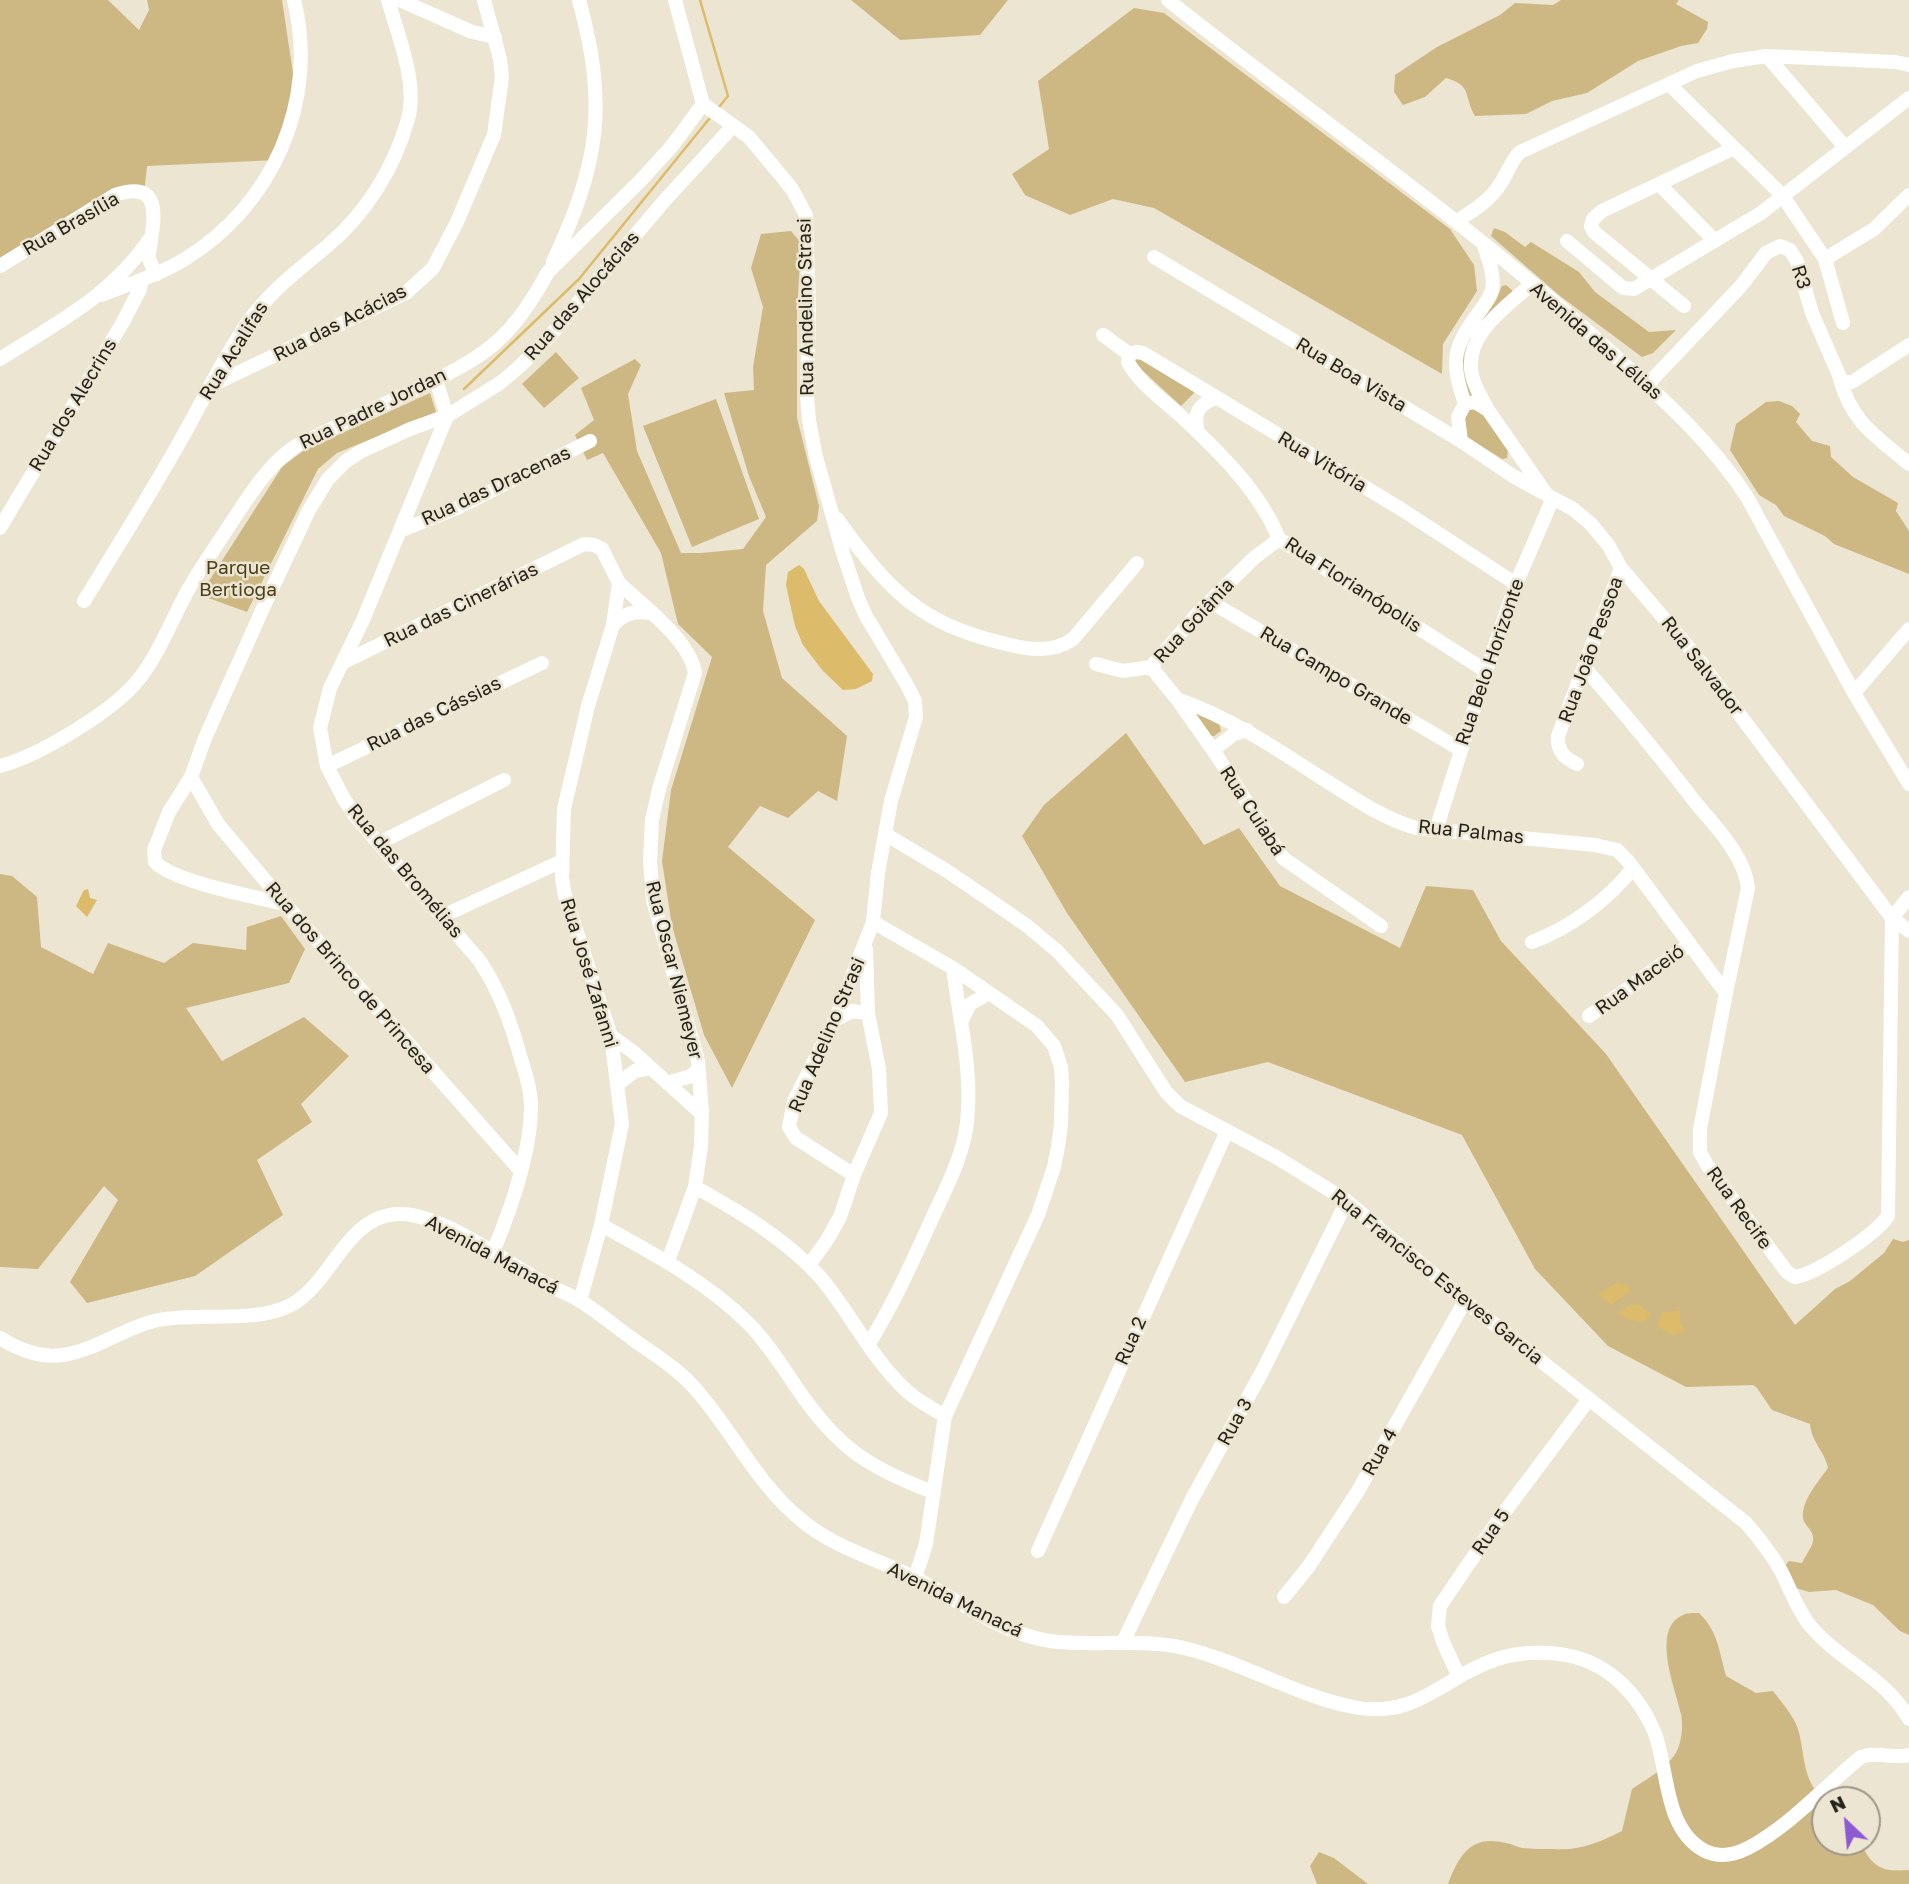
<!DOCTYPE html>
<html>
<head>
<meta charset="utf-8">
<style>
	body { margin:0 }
	#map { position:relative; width:1909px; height:1884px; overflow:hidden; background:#ece5d1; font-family:"Golos Text",sans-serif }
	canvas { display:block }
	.north { position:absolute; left:1811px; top:1786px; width:70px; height:70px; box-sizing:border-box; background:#ece5d1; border:2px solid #9c9788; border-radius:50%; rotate:334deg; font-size:19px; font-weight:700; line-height:28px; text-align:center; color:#25221a }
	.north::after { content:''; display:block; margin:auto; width:24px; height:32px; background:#8c5bd4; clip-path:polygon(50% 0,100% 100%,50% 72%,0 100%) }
</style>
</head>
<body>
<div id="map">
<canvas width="1909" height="1884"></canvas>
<div class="north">N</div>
</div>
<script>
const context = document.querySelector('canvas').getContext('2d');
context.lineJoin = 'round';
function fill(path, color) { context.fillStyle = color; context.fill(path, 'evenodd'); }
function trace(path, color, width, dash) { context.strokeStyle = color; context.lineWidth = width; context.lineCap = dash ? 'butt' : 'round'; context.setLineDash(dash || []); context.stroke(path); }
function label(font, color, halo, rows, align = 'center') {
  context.font = font + ' "Golos Text",sans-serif'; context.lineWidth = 5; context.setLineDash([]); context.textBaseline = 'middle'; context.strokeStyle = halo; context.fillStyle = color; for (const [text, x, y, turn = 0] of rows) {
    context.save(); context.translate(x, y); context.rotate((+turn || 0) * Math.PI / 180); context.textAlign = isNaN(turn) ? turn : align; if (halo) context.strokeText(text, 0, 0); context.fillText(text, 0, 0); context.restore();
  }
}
const green = new Path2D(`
	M0,0H108L139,30L149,10L147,0H282L297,100L277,160L147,166L144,194L115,195L0,266Z
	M851,0H1008L980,35L900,40Z
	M1561,0H1679L1676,4L1708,22L1707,29L1698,43L1681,46L1638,61L1587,93L1552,101L1526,114L1475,116C1463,95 1473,86 1446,78L1425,97L1403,105L1394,92L1395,75L1437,47L1500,15L1515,3L1553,5Z
	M1134,8L1164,13L1450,229L1474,265L1477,291L1443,344L1442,374L1154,208L1113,199L1070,215L1025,195L1012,174L1049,149L1038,81Z
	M1494,228L1505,232L1525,247L1531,242L1579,272L1595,292L1649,332L1676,330L1653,353L1642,357L1560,296L1491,236Z
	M791,231L801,243L797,313V418L819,506L817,521L766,565L763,611L782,678L847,736L837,801L818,791L788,818L760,806L728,847L815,920L732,1088L704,1035L672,926L662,861L671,790L712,657L678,624L661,553L603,453L587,460L575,435L594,420L581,388L635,359L641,365L628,394L637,451L681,553H701L743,549L766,517L749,476L724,393L754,390L753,367L763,307L751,268L761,234Z
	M1506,285L1512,290L1513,294C1477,328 1453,343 1472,396L1469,398C1454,348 1467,341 1495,302C1498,297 1499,292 1502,286Z
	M556,352L579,378L544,408L522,384Z
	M1137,355L1195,390L1194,393L1181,406L1142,370L1135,361Z
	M430,393L436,412L337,453L318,469L247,612L200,595L282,467L303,451Z
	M716,399L759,519L692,547L643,426Z
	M1779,401L1792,406L1800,414L1796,422L1812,441L1830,446L1831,457L1853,477L1898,503L1896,511L1909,531V574L1834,544L1825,536L1784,516L1776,505L1759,495L1730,450L1736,424L1766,402Z
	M1477,406L1508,449L1507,458L1502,459L1467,437L1462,417L1466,408Z
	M1191,707L1219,723L1221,731L1214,736H1208Z
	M1126,733L1204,845L1239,828L1280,886L1400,948L1426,886L1473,890L1501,941L1606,1054L1795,1325L1835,1289L1850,1281L1884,1253L1893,1239L1903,1242L1909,1240V1635L1900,1631L1873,1605L1836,1590L1809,1592L1790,1586L1784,1567L1789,1561L1802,1563C1805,1556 1815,1544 1813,1537C1812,1527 1801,1525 1803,1512C1805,1496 1819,1481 1828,1468C1825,1452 1811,1441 1810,1424L1772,1410L1757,1388L1753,1385L1686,1387L1608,1346L1535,1269L1462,1135L1268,1062L1185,1082L1067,913L1022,836L1044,805Z
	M0,874L12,876L37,897L41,947L93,974L108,943L164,963L193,943L246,950L247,927L281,916L305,949L289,983L186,1008L222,1061L304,1017L349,1056L301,1104L312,1122L257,1160L283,1215L195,1276L87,1303L70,1282L118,1200L104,1186L38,1269L0,1267Z
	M1699,1613C1718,1631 1719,1651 1726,1676L1756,1693L1773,1691C1782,1703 1793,1715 1798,1729C1806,1757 1801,1779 1825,1801V1842H1860C1873,1868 1881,1872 1909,1870V1884H1448C1459,1855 1471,1834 1506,1843C1512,1844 1517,1847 1522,1848C1532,1849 1544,1849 1555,1849C1580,1851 1600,1842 1622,1831L1632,1789C1648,1778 1672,1766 1679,1746C1682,1736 1683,1725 1681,1714C1676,1690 1650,1629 1683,1615C1687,1613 1694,1613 1699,1613Z
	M1319,1852L1334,1858L1368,1884H1317L1310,1866Z`);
const water = new Path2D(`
	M799,565L804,569L819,601L873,674L872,681L856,689L843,690L823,671L803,645L795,626L786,585L788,572Z
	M88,889L90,898L97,900L87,917L76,906L84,890Z
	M1617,1283L1626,1285L1631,1290L1611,1305L1598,1294Z
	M1638,1304L1651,1314L1643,1323L1636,1320L1630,1321L1618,1313L1630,1305Z
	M1680,1310V1324L1685,1329L1683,1332L1672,1335L1657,1326L1662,1313Z`);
const stream = new Path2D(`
	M700,0L728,96L719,107
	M464,389L579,279L709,119`);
const minor = new Path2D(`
	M400,0L472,32L495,37
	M1168,0C1312,115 1464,219 1601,343C1654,391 1708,437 1747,497L1854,693L1909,784
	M1767,56L1845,147
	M1670,85L1782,195L1825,259L1843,323
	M703,104L749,137L792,189L806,215L809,310L807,396L809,420L816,457L843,553L858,598L866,616L907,685L915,701L916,717L891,801L878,873L873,922L835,1020L794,1101L789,1127L796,1138L854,1175
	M1659,184L1715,241
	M1457,221C1471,212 1486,203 1496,190C1506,178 1509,163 1520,152L1697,71L1733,61L1767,56L1895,62L1909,65
	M1567,241L1623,288L1634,289L1761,213L1909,98
	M1154,257L1461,441L1513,476L1542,492
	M1825,259L1874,229L1909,195
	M553,262C599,163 608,106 579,0
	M0,266L115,195C166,178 153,224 149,254C148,261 153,268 157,274
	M101,295C129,284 159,275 185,259C273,205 319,101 294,0
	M1684,306L1594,232L1591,226L1593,219L1602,211L1734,148
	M1103,335L1129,354
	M0,359C56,323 111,296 149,240
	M1840,379C1852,423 1876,436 1909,464
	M436,380L447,416L363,620L330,688L320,728L327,766L344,799L356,817L479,960C500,991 511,1023 521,1059C526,1074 531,1090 531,1106C531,1152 511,1209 493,1252
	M1647,385L1741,286L1766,253L1780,246L1790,250L1797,261L1812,313L1842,382H1852L1909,345
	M210,386L406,293L433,268L457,222L494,135L502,77L500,59L484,0
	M1465,404L1475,402L1488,410L1547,495L1573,509L1591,524L1609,546L1621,568L1695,655L1892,918L1909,931
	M1465,404C1452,367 1451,350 1475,318C1481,310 1489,300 1492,290C1495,274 1488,258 1483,243
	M1487,408C1482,399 1476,389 1473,379C1460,338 1505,307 1532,284
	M1198,432C1193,414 1198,405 1215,398
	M1461,441L1458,417L1465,404
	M837,519C889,590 917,623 1006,644C1029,650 1053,653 1073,639L1137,563
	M0,528L123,322L140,289L141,280
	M402,530L457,508L590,441
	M619,583C643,606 690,640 695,673L659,789L652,820L650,861L653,900L698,1061L702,1114L701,1146L695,1187L668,1261
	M84,601C115,551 146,501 175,450C199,409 219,365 246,325C269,292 295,273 326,247C365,215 394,169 408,119C418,82 398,36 388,0
	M1211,602L1461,750
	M613,625C624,613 634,611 649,613
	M342,663L584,544L594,545L602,549L619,583L613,625L588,706L564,809L562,878L565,896L611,1036L622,1124L601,1225L580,1301
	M1096,664L1123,671L1151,667L1197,614L1254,558L1279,539
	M1151,667L1177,699L1213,750L1283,858L1381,926
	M1585,668C1623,712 1660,756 1695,802C1715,826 1745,856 1748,888L1726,993L1700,1129V1152L1707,1165L1787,1272L1795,1277C1817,1274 1876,1234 1888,1216L1892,918L1909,897
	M1486,671L1279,539C1260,491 1218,451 1181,416C1163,400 1139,383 1128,362L1129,354L1136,352L1143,353L1401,509L1516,584
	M1854,693L1909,629
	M1177,699C1229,717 1274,747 1320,777C1351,796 1381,818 1416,828L1595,845L1617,850L1628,861L1726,993
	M1213,750L1234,734L1247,730
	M1577,764C1564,758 1557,751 1558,736L1621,568
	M0,766C39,756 115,710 139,679C160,652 172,619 188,590C201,567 217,545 231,523C250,495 268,464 296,446C330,429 364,413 399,397C431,382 465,368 493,345C516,326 533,299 548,272L641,180L672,146L703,104L675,0
	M327,766L542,663
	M191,777L218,824L285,904L520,1170
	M1436,830L1486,671L1516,584L1553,498
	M885,834L947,871L997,905L1026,925L1057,951L1117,1015L1166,1092L1180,1106L1276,1157L1347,1201L1465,1301L1746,1523C1759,1538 1771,1553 1781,1571C1790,1588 1796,1607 1808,1623C1839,1662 1883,1674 1909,1719
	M379,843L504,780
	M285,904C256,897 174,882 155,862L154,850L169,812L191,777L205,738L264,606L309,510L328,479L346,461L360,452L410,429L447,416L500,383L519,367L549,337L665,200L733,126
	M443,916L562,861
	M873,922L953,968L1037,1026L1054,1046L1061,1067L1062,1083L1061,1124L1058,1147L1054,1167L1038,1215L945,1416L926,1544L915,1578
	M1532,942C1570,928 1608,900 1633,868
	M1589,1016L1690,944
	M835,1020L852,1011L868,1013
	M961,1022L970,1004L989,993
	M611,1036L632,1051L702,1114
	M667,1083L691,1076L698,1069
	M618,1084L635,1071L651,1068
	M695,1187C740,1212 786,1239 821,1278C852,1315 872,1360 909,1393C920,1402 933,1409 945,1416
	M601,1225C652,1253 706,1281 748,1323C768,1343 783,1368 799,1391C838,1448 869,1468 933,1492
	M809,1265L827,1240L840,1217L854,1175L881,1113L879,1069L868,1013L866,949
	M0,1338C19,1350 41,1358 63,1355C97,1350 125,1327 158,1320C198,1312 255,1324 291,1305C332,1283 346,1215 399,1214C441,1213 503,1260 539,1280C552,1288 567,1293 579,1300C598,1312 616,1327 634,1340C652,1353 672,1365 687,1380C729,1423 753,1480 800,1519C835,1549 879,1559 919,1580C961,1602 1002,1634 1050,1641C1094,1647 1140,1638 1184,1648C1242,1662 1294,1695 1353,1707C1417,1720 1444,1676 1497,1659C1521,1651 1551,1651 1575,1657C1612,1667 1639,1696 1654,1731C1669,1769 1663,1829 1705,1851C1719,1858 1734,1855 1748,1848C1790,1826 1824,1787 1861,1757C1876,1751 1893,1759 1909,1755
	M868,1345C895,1302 914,1258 935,1212C948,1184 964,1153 967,1122C973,1071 959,1018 953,968
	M1038,1551L1227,1131
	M1284,1597L1309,1566L1358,1491L1465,1301
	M1123,1642L1192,1499L1263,1370L1347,1201
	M1459,1677L1443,1642L1438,1626L1440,1606L1497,1522L1589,1399`);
const streetNames = [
	["Rua Brasília",71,224,-30],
	["R3",1801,277,72],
	["Rua das Alocácias",582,296,-49],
	["Rua Andelino Strasi",806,307,-91],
	["Rua das Acácias",340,323,-27],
	["Avenida das Lélias",1596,341,41],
	["Rua Acalifas",234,351,-58],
	["Rua Boa Vista",1351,375,31],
	["Rua dos Alecrins",73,405,-59],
	["Rua Padre Jordan",373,409,-26],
	["Rua Vitória",1322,462,31],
	["Rua das Dracenas",496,486,-25],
	["Rua Florianópolis",1353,585,33],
	["Rua das Cinerárias",461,605,-26],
	["Rua Goiânia",1194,621,-47],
	["Rua João Pessoa",1591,650,-70],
	["Rua Belo Horizonte",1490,662,-71],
	["Rua Salvador",1702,666,52],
	["Rua Campo Grande",1336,676,31],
	["Rua das Cássias",434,714,-26],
	["Rua Cuiabá",1252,811,57],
	["Rua Palmas",1471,832,6],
	["Rua das Bromélias",405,871,50],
	["Rua Oscar Niemeyer",674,970,76],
	["Rua José Zafanni",589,973,73],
	["Rua dos Brinco de Princesa",350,978,49],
	["Rua Maceió",1640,980,-36],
	["Rua Adelino Strasi",827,1035,-67],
	["Rua Recife",1739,1208,54],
	["Avenida Manacá",492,1255,28],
	["Rua Francisco Esteves Garcia",1437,1277,39],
	["Rua 2",1131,1341,-66],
	["Rua 3",1235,1422,-61],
	["Rua 4",1380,1452,-61],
	["Rua 5",1491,1532,-55],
	["Avenida Manacá",955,1600,26]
];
const parkNames = [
	["Parque",238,568],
	["Bertioga",238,590]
];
fill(green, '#cdb884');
fill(water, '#dcbc6a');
trace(stream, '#dcbc6a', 2.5);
trace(minor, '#fff', 14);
label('19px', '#25221a', '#ece5d1', streetNames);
label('19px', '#4b3e1b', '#ece5d1', parkNames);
</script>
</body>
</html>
